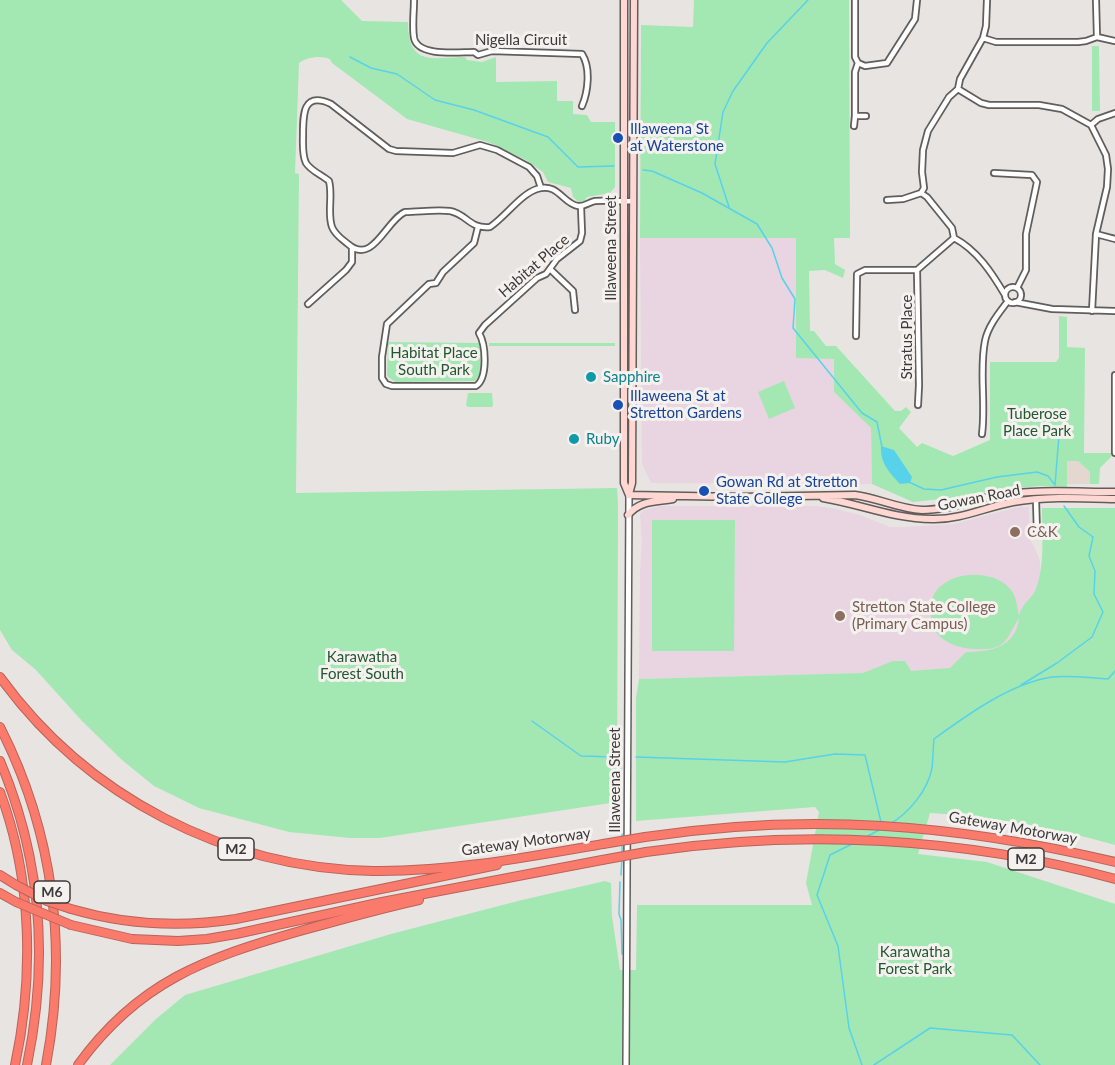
<!DOCTYPE html>
<html>
<head>
<meta charset="utf-8">
<style>
	body { margin:0 }
	canvas { display:block; background:#e8e4e1 }
</style>
</head>
<body>
<canvas width="1115" height="1065"></canvas>
<script>
const context = document.querySelector('canvas').getContext('2d');
context.lineJoin = 'round';
function fill(path, color) { context.fillStyle = color; context.fill(path, 'evenodd'); }
function trace(path, color, width, dash) { context.strokeStyle = color; context.lineWidth = width; context.lineCap = dash ? 'butt' : 'round'; context.setLineDash(dash || []); context.stroke(path); }
function label(font, color, halo, rows, align = 'center') {
  context.font = font + ' Lato,sans-serif'; context.lineWidth = 6; context.setLineDash([]); context.textBaseline = 'middle'; context.strokeStyle = halo; context.fillStyle = color; for (const [text, x, y, turn = 0] of rows) {
    context.save(); context.translate(x, y); context.rotate((+turn || 0) * Math.PI / 180); context.textAlign = isNaN(turn) ? turn : align; if (halo) context.strokeText(text, 0, 0); context.fillText(text, 0, 0); context.restore();
  }
}
const built = new Path2D(`
	M1067,461H1078L1090,472V484H1067Z`);
const education = new Path2D(`
	M640,238H796V358H834V392L871,428L872,484L651,483L642,464Z
	M661,506H817L836,509L860,515L890,527H904L954,524L1018,507H1029L1030,539L1040,560L1041,658L1012,669L639,679L640,574L642,541L640,514L644,510Z`);
const green = new Path2D(`
	M0,0H341L362,21L408,22C408,66 431,58 465,57L467,60L482,62L496,57V82L557,81V101H573V114L587,115L591,122H615V187L610,193L587,197L584,201L579,202L573,197L571,188L548,182L543,172L526,160L488,142L407,119L332,63L330,59C321,55 306,57 299,63L295,173L299,174L296,493L617,488L618,504L617,802L380,838H350L289,832L199,808L154,786L122,760L82,721L36,670L12,650L0,630Z
	M694,0H849L850,238H834L835,264L845,270L843,278L825,270L809,271L810,331H814L826,346H836L895,411H901L906,407L911,412L899,428L917,447L922,443L953,456L990,440V362H1056L1059,358V316L1067,317V347L1085,348L1084,453H1111V457L1100,468L1099,484H1090V472L1078,461H1067V487L1039,486L997,490L960,497L913,502L872,484L871,428L834,392V359L796,358V238H640L641,25L693,27Z
	M1092,46H1099L1100,111H1092Z
	M388,342L480,343L481,373L475,381L395,382L387,376Z
	M489,343H615V346H489Z
	M784,381L795,408L769,419L758,392Z
	M468,393H492L493,405L492,407H468L466,405Z
	M1042,508H1115V845C1055,828 992,816 930,813L918,854L987,862L1115,904V1065H110L156,1019L185,995L391,934L522,900L605,881L611,883L612,916L620,970H636L637,905H812L806,883L819,812L815,807L636,821V698L639,679L863,673L893,661H905L911,671L950,668L966,652C991,652 1016,647 1019,618C1006,639 1007,651 975,649C953,648 930,638 931,613C931,605 931,598 936,591C952,570 995,569 1011,590C1017,598 1017,608 1019,616C1021,604 1032,599 1036,589C1045,564 1042,535 1042,508Z
	M652,520H735L734,651H652Z`);
const water = new Path2D(`
	M881,446L894,450L912,477L910,483L900,484C889,472 880,463 881,446Z`);
const stream = new Path2D(`
	M350,57L371,68L397,74L435,100L474,110L548,137L578,167L614,166
	M643,170L652,171L702,193L757,224L772,248L782,278L795,299L793,328L862,413L877,422L882,447
	M729,207L715,164L723,112L733,91L767,43L808,0
	M909,482L924,489L941,490L997,477L1037,472L1048,476L1055,485
	M1055,485L1059,435
	M1021,685L1057,663L1092,637L1103,612L1094,594L1095,571L1089,556L1093,537L1079,527L1064,506
	M532,721L581,756L616,757
	M620,733L621,793
	M636,757L785,762L835,754L865,755L881,822
	M621,806V800
	M618,820L622,825V838
	M890,824C909,813 928,790 932,768C933,759 933,749 934,739C967,715 1011,683 1052,677C1070,675 1090,678 1108,679L1115,671
	M864,838L881,829
	M622,843V853
	M852,844L830,855L817,895L838,946L849,1028L862,1065
	M621,875L622,858
	M620,882L619,914L621,920L622,954
	M874,1065L930,1028L1012,1035L1040,1065`);
const minor = new Path2D(`
	M414,0C414,12 412,26 414,38C418,57 458,52 474,52L478,55L492,51L582,54C591,68 588,92 582,106
	M855,0V57L858,63L865,66L887,63L915,19L917,0
	M987,0L986,26L983,38L960,79L958,89L949,97L928,131L923,150L922,172L924,188L921,193L927,197L952,228L954,238C977,250 992,273 1005,295
	M1096,0L1097,37
	M983,38L996,42H1078L1086,41L1097,37L1115,41
	M958,89L981,103L989,105H1039L1062,109L1091,125L1106,155L1108,169L1107,187L1096,234L1092,311
	M855,116V72L858,63
	M1091,125L1098,119L1115,113
	M854,126L855,116H866
	M994,173L1032,175L1037,182L1026,234V270L1017,288
	M541,188L537,176L529,167L497,150L480,145L453,153L396,151L389,149L331,104C303,91 303,114 303,135C303,144 302,155 306,163C311,171 322,175 329,181C333,196 327,213 332,227C335,235 342,239 348,244C373,266 386,220 405,212C419,212 436,209 450,211C467,214 469,229 490,227C505,217 521,194 537,189C558,182 563,204 578,206C584,207 589,202 595,201C607,200 620,202 632,201
	M887,200L903,199L921,193
	M478,227L474,243L443,272L436,283L429,284L387,324L382,357V378L386,384L392,386H476C488,378 486,345 479,333L485,325L537,278L546,274L557,259L580,241L582,233L581,207
	M1096,234L1115,239
	M551,270L573,291L575,310
	M917,270L919,385L918,405
	M1005 295a8 8 0 1 1 16 0a8 8 0 1 1-16 0Z
	M1015,302L1052,309L1115,311
	M308,304L346,270L352,262V248
	M856,336L857,274L865,270H917L954,238
	M1115,375V453
	M982,434C986,403 979,370 985,341C988,326 999,313 1008,301
	M1036,500L1037,533`);
const tertiary = new Path2D(`
	M626,1065L629,495`);
const secondary = new Path2D(`
	M624,0V483L629,495
	M629,494L632,483L634,0
	M629,495L741,497L855,495C878,498 899,509 922,510C949,510 974,499 999,495C1037,489 1077,492 1115,492
	M823,498C860,504 894,519 932,519C960,520 986,507 1013,502C1046,496 1082,498 1115,499
	M628,515C640,500 656,502 673,499`);
const motorway = new Path2D(`
	M0,677C87,797 225,868 373,871C450,872 528,857 603,844
	M0,727C54,833 68,949 46,1065
	M0,761C42,860 49,960 27,1065
	M0,792C32,878 34,976 15,1065
	M645,837C808,812 956,824 1115,862
	M646,852C802,829 963,837 1115,879
	M0,875L16,885
	M0,893L16,902
	M71,909C126,925 179,928 236,919L497,865
	M71,925L132,939L178,941L207,939L236,934L382,902L602,860
	M78,1065C138,982 205,958 300,931C339,920 379,909 419,900`);
const motorwayBridge = new Path2D(`
	M603,844L645,837
	M602,860L646,852
	M16,885L47,901L71,909
	M16,902L71,925`);
const markers = [
	[618,138,6,"#1a4fb4"],
	[591,377,6,"#0f9aa8"],
	[618,405,6,"#1a4fb4"],
	[574,439,6,"#0f9aa8"],
	[704,491,6,"#1a4fb4"],
	[1015,532,6,"#8d6e63"],
	[840,616,6,"#8d6e63"]
];
const shields = [
	[236,849,36],
	[1026,859,36],
	[52,892,36]
];
const shieldNames = [
	["M2",236,849],
	["M2",1026,859],
	["M6",52,892]
];
const streetNames = [
	["Nigella Circuit",521,40],
	["Illaweena Street",611,248,-90],
	["Habitat Place",534,266,-41],
	["Stratus Place",907,337,-90],
	["Gowan Road",979,498,-11],
	["Illaweena Street",615,780,-90],
	["Gateway Motorway",1013,828,10],
	["Gateway Motorway",526,842,-8]
];
const transitNames = [
	["Illaweena St",630,129],
	["at Waterstone",630,146],
	["Illaweena St at",630,396],
	["Stretton Gardens",630,413],
	["Gowan Rd at Stretton",716,482],
	["State College",716,499]
];
const parkNames = [
	["Habitat Place",434,353],
	["South Park",434,370],
	["Tuberose",1037,414],
	["Place Park",1037,431],
	["Karawatha",362,657],
	["Forest South",362,674],
	["Karawatha",915,952],
	["Forest Park",915,969]
];
const cultureNames = [
	["Sapphire",603,377],
	["Ruby",586,439]
];
const educationNames = [
	["C&K",1027,532],
	["Stretton State College",852,607],
	["(Primary Campus)",852,624]
];
fill(built, '#e3d7d0');
fill(education, '#e9d4e1');
fill(green, '#a3e8b2');
fill(water, '#58d2ea');
trace(stream, '#58d2ea', 1.5);
trace(minor, '#615d5b', 8);
trace(tertiary, '#615d5b', 8);
trace(secondary, '#615d5b', 9);
trace(motorway, '#b8645a', 10);
trace(minor, '#fff', 4.5);
trace(tertiary, '#fff', 5);
trace(secondary, '#fed7d3', 6);
trace(motorway, '#fa7a6c', 8);
trace(motorwayBridge, '#b8645a', 10, []);
trace(motorwayBridge, '#fa7a6c', 8);
for (const [x, y, r, color] of markers) { const dot = new Path2D(); dot.arc(x, y, r, 0, 2 * Math.PI); context.fillStyle = color; context.fill(dot); trace(dot, '#f5f1ee', 2); }
for (const [x, y, w] of shields) { const box = new Path2D(); box.roundRect(x - w / 2, y - 11, w, 22, 4.5); context.fillStyle = '#f5f1ee'; context.fill(box); trace(box, '#3c3a39', 1.5); }
label('bold 14px', '#3c3a39', null, shieldNames);
label('15px', '#3c3a39', '#f5f1ee', streetNames);
label('15px', '#164399', '#f5f1ee', transitNames, 'left');
label('15px', '#215731', '#f5f1ee', parkNames);
label('15px', '#0d838f', '#f5f1ee', cultureNames, 'left');
label('15px', '#785e54', '#f5f1ee', educationNames, 'left');
</script>
</body>
</html>
